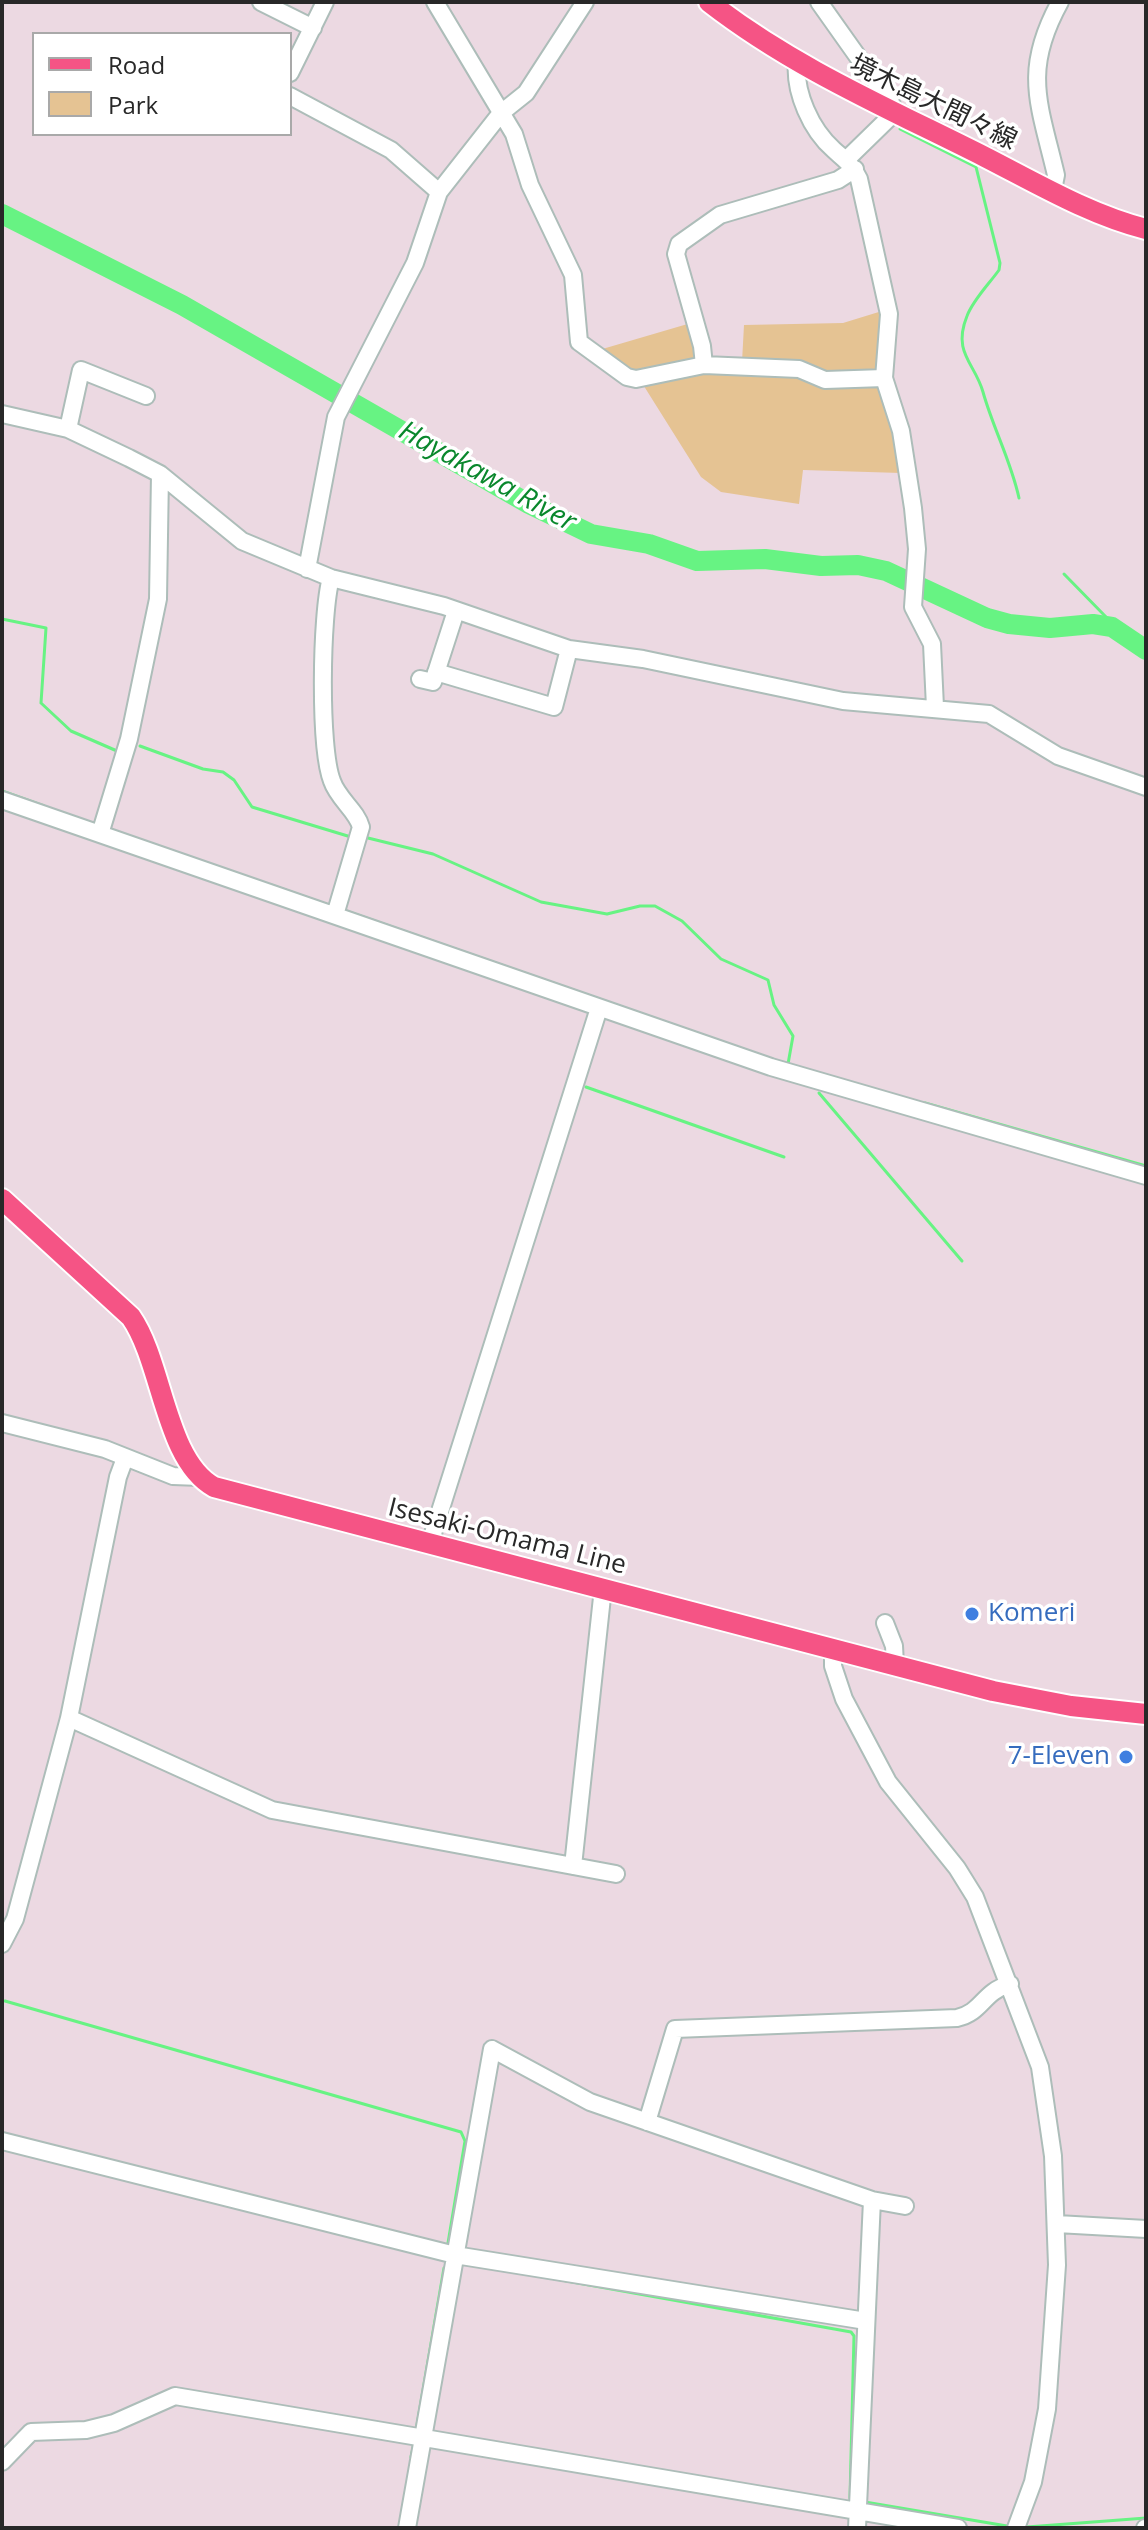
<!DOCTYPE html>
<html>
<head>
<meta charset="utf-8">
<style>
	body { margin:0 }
	#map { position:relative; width:1148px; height:2530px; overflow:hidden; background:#ecd9e2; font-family:"Open Sans",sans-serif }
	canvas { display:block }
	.frame { position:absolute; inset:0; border:4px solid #282828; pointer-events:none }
	.legend { position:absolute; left:32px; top:32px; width:260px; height:104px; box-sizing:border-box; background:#fff; border:2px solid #a9a9a9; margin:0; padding:10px 14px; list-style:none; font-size:24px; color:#282828 }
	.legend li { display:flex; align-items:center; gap:16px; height:40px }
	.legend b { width:40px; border:2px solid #a9a9a9 }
</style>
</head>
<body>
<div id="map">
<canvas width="1148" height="2530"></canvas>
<div class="frame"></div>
<ul class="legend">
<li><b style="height:10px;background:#f55485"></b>Road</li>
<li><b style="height:22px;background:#e5c393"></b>Park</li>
</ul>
</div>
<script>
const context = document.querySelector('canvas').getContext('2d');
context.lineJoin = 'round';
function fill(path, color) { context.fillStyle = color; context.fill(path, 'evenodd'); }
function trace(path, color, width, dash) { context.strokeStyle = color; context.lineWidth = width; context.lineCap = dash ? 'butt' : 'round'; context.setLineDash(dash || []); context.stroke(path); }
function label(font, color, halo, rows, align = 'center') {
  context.font = font + ' "Open Sans","Noto Sans JP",sans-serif'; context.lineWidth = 7; context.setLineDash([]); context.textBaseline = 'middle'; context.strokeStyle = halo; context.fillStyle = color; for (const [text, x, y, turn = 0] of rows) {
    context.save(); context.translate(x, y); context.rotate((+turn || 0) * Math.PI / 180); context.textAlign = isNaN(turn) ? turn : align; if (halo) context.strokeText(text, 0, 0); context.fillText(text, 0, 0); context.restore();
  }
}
const green = new Path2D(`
	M882,311L880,372L827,376L742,362L744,325L843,323Z
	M691,323L696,357L691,360L636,374L599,350Z
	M686,370L795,374L881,383L889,406L901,473L803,470L799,504L721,492L701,477L642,383Z`);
const stream = new Path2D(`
	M900,129L976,167L1000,263L999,270C989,284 973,300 967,316C952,353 975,363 983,392C993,428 1011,461 1019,498
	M1064,574L1108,619L1112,627
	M2,619L46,628L41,703L71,731L117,751
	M140,746L203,769L223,772L234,780L252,807L351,837
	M2,791L44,806
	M368,838L433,854L541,902L607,914L640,906H655L682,921L721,959L768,980L774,1005L793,1036L788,1064L785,1063
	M271,885L331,906
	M346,911L777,1061
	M586,1087L784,1157
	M819,1093L962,1261
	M925,1103L1146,1166
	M5,2001L461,2132L465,2141L448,2243
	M539,2276L851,2332L854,2336L850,2498
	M417,2425L444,2268
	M411,2457L414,2443
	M865,2502L1007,2526
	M1027,2527L1146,2518`);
const river = new Path2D(`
	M2,214L182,305L529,504L591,534L649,544L697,561L765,559L821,566L858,565L886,571L987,618L1009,624L1050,628L1093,624L1112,627L1146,650`);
const minor = new Path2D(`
	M261,2L313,28
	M435,2L514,134L530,185L573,275L579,342L627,377L636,379L704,365L799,369L825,380L884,378
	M819,2L892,105L888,119L847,159
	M797,62C794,92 811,130 834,150C845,160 852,164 859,179L889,314L884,378L901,431L913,508L917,549L913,607L932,644L935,707
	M290,73L325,2
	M290,96L391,150L439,192
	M1053,190L1056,175C1039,103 1022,71 1060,2
	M704,365L702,346L676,254L679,244L720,215L838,180L855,169
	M2,414L68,429L129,458L160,474L242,541L331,578L444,606L569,649L643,659L843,701L989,714L1058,756L1146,787
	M68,429L81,370L146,396
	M307,569L336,417L415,263L439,192L501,113L526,93L585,2
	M331,578C321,613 319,748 332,781C338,799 357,811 361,827L335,915
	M436,672L554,707L569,649
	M420,679L433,682L456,611
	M2,800L771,1067L1146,1176
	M100,834L129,739L158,599L160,474
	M2,1423L105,1449L173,1476L200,1477
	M430,1543L599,1008
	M885,1623L894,1646L895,1664
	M833,1648V1666L844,1699L888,1782L957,1868L975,1897L1040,2067L1053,2156L1057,2265L1047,2409L1033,2482L1016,2528
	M69,1718L272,1810L616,1874
	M573,1866L603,1588
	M2,1944L15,1919L69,1718L118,1477L125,1458
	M647,2122L675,2029L957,2018C983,2012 982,1992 1010,1984
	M2,2141L455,2255L866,2321
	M1057,2224L1146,2229
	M2,2462L31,2432L86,2430L114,2423L175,2396L958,2528
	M407,2528L492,2049L590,2102L872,2200L905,2206
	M857,2528L872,2200
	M1145,2528H1146`);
const major = new Path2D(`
	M709,2C794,68 890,109 985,157C1036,183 1090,215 1146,229
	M2,1199L131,1317C163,1363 165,1460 214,1487L993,1691L1071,1706L1146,1714`);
const markers = [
	[972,1614,8,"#3f7fe0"],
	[1126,1757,8,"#3f7fe0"]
];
const streetNames = [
	["境木島大間々線",933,103,26],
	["Isesaki-Omama Line",507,1537,14]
];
const shopNames = [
	["Komeri",988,1614],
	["7-Eleven",1110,1757,"right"]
];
const waterNames = [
	["Hayakawa River",487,477,29]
];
fill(green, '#e5c393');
trace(stream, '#67f383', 3);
trace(river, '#67f383', 20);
trace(minor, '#adbdb9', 20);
trace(major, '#fff', 24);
trace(minor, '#fff', 16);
trace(major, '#f55485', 20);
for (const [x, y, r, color] of markers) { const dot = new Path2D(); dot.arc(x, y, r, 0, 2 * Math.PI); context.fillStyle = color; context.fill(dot); trace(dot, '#fff', 3); }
label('26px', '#282828', '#fff', streetNames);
label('26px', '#366cbe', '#fff', shopNames, 'left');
label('italic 28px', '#09872c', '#fff', waterNames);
</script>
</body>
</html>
